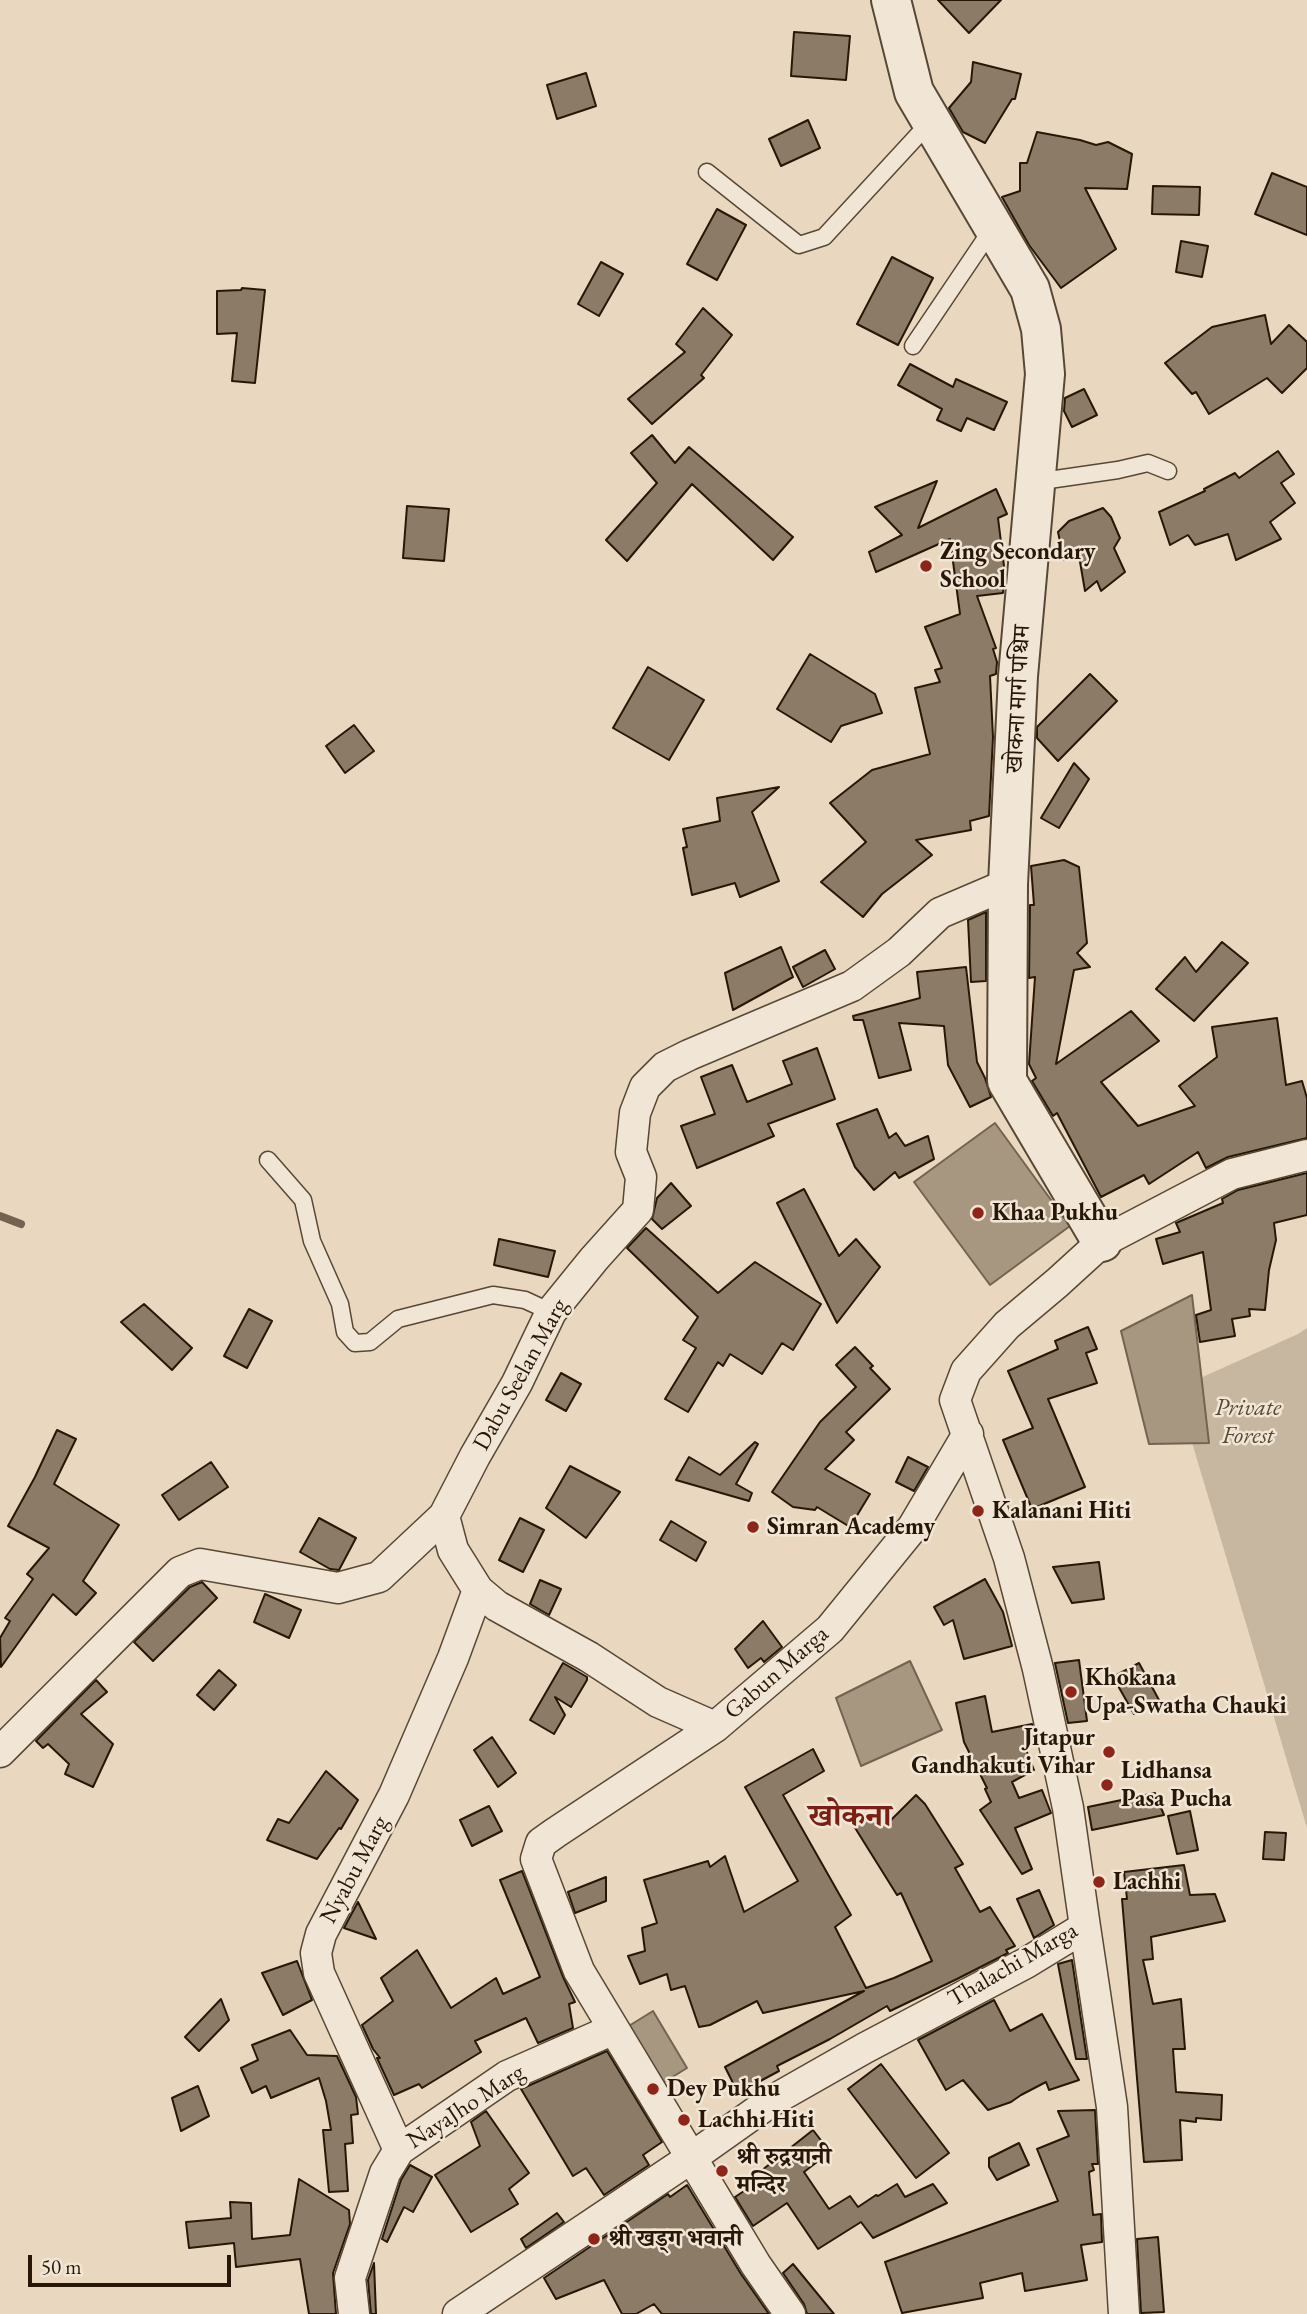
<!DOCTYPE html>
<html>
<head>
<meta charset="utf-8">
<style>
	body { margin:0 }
	#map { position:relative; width:1307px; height:2314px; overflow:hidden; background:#e9d8bf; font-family:"EB Garamond",serif }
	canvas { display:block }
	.scale { position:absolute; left:28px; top:2255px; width:203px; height:32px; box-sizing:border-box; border:4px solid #281707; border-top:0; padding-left:9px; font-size:21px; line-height:24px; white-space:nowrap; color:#281707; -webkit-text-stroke:5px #f1e6d5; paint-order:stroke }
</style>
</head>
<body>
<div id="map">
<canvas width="1307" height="2314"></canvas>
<div class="scale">50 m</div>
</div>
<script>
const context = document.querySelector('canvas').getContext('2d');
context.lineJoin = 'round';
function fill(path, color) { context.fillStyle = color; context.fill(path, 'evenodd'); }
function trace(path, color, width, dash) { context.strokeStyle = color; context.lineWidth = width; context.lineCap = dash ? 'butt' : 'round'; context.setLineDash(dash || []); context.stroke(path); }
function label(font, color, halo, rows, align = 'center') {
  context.font = font + ' "EB Garamond","Noto Serif Devanagari",serif'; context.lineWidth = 5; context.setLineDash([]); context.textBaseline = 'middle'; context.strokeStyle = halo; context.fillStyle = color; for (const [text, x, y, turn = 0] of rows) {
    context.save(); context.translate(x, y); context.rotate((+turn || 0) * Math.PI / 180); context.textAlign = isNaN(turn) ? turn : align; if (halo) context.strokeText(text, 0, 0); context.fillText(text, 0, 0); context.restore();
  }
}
const green = new Path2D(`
	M1307,1328V1828L1176,1389L1298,1334Z`);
const water = new Path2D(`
	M995,1123L1070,1226L990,1285L914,1182Z
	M1192,1295L1209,1443L1149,1444L1121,1331Z
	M910,1661L942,1730L861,1766L836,1698Z
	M653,2011L687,2068L653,2089L619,2032Z`);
const stream = new Path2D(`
	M0,1216L21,1224`);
const building = new Path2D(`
	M938,0H1001L969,33Z
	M794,32L850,36L846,80L791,76Z
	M973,62L1021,74L1015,99H1012L985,143L963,132L949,108L971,82Z
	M586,73L596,106L557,119L547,85Z
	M808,120L820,148L781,166L769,139Z
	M1037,132L1080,140L1096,145L1108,142L1132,154L1127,189L1085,188L1116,249L1061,288L1029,245L1002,197L1020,191V163H1027Z
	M1272,173L1307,187V235L1255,214Z
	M1153,186L1200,187L1199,215L1152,214Z
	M717,209L746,225L717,280L687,264Z
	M1181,241L1208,246L1202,277L1176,272Z
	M892,257L933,278L898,345L857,324Z
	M601,262L623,274L599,316L578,304Z
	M242,288L265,290L255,383L232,381L237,333L217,334V291L241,290Z
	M703,308L732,335L701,375L704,378L652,424L628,399L685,352L676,344Z
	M1265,315L1271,344L1289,325L1307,342V368L1282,393L1267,378L1209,414L1196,392L1192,394L1165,363L1212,327Z
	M910,364L953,387L956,379L1007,402L994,430L967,418L961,431L937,420L942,409L898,385Z
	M1084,389L1097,415L1072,427L1064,411L1065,398Z
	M652,435L675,463L689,447L793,537L773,560L692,484L627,561L606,540L657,483L631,453Z
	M1278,451L1294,474L1281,483L1295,503L1270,522L1281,539L1236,560L1228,534L1195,545L1188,535L1170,545L1159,512L1205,491L1204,489L1235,473L1239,478Z
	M937,481L918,528L996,489L1007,514L998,518L1005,574L1003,593L977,596L996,648L993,649L997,662L996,674L990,676L993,737L989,816L970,821L971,830L916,840L932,855L882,894L863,917L821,882L866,842L830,803L872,770L930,754L915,688L940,682L935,670L942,668L925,627L960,614L950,539L876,572L869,552L902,535L875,507Z
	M407,506L449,509L444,561L403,558Z
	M1103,508L1111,517L1120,538L1114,548L1125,572L1101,591L1097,581L1085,591L1079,556L1064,560L1058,532L1069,521Z
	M810,654L875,694L882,713L841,726L831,742L777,709Z
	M648,667L704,700L669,760L613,728Z
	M1090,674L1117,701L1058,761L1037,738V727Z
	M354,725L374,751L345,773L326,746Z
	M1074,763L1089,779L1059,828L1041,818Z
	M779,787L752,812L779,881L740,897L735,883L692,895L683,848L687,847L683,829L720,821L717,798Z
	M1064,860L1079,867L1087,943L1077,953L1090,967L1074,970L1056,1064L1131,1011L1159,1041L1101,1082L1138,1126L1195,1106L1179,1086L1217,1057L1212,1027L1277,1018L1286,1085L1302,1081L1307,1098V1138L1228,1157L1206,1168L1198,1152L1149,1184L1144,1175L1101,1197L1057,1113L1053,1116L1032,1081L1036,1078L1029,1064L1035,977L1029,978L1030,905H1034L1031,866Z
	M986,912V981L971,982L968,920Z
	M1222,942L1248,963L1194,1021L1156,989L1185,957L1196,972Z
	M781,947L793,977L733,1010L725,973Z
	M825,950L835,969L803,987L793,967Z
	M966,967L977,1062L985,1078L991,1097L970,1107L948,1065L944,1026L899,1023L911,1070L879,1078L863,1020H854L853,1016L920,998L917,972Z
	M817,1048L835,1099L768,1124L774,1136L697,1168L681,1126L715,1114L701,1077L732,1065L747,1102L792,1084L783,1061Z
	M877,1109L889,1138L896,1133L905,1146L928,1136L934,1159L899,1178L895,1172L874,1190L855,1167L837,1124Z
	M1307,1173V1215L1274,1223L1276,1240L1269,1270L1265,1310L1249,1309L1250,1316L1232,1319L1235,1336L1200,1342L1196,1315L1211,1310L1203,1252L1163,1264L1156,1239L1180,1232L1176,1223L1223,1203L1222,1199L1238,1190Z
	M671,1183L691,1206L662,1229L652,1219L657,1198Z
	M804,1189L839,1256L856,1239L880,1267L837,1323L777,1203Z
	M646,1228L718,1293L755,1262L821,1304L793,1350L782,1343L762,1374L730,1354L723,1366L718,1362L688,1412L665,1399L696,1348L683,1340L698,1317L627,1248Z
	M499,1239L555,1251L548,1277L494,1265Z
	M144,1304L192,1348L172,1370L121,1322Z
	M249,1309L272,1321L247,1368L224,1356Z
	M1088,1327L1097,1349L1086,1353L1097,1383L1048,1399L1085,1487L1032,1509L1003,1440L1033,1428L1008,1371L1058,1349L1055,1341Z
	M855,1347L873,1366L870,1368L890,1389L846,1432L854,1440L825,1469L870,1494L850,1527L817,1507L815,1510L793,1507L772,1492L820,1422L856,1387L836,1365Z
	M561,1373L581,1384L566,1411L546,1400Z
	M57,1430L76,1439L54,1484L119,1525L83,1581L96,1593L76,1615L53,1594L1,1667L0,1638L10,1621L5,1618L33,1579L27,1574L49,1548L8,1526L35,1477Z
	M755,1442L758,1444L736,1484L752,1493L749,1501L676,1480L689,1457L720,1475Z
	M908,1457L928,1467L914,1491L896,1482Z
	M211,1462L228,1487L179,1520L162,1495Z
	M570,1466L620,1492L586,1538L546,1508Z
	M319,1518L356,1538L339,1570L330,1569L300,1552Z
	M520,1518L544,1530L523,1572L499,1560Z
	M671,1521L706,1542L696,1561L660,1540Z
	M1099,1562L1104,1599L1072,1603L1053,1567Z
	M985,1579L1003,1612L1012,1646L964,1659L953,1620L944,1625L934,1607Z
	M540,1580L561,1589L549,1615L530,1604Z
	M202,1582L217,1598L153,1661L134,1642L190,1587Z
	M265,1594L301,1610L289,1638L254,1622Z
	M763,1621L782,1647L764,1662L761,1658L748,1668L735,1649Z
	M1079,1660L1087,1721L1068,1723L1055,1663Z
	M563,1663L587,1677V1680L571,1707L555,1697L565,1715L554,1734L530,1720Z
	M1139,1663L1159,1700L1134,1714L1113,1677Z
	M219,1670L236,1685L214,1710L197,1695Z
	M96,1680L107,1692L81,1714L113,1744L93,1787L65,1774L69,1764L48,1744L43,1748L36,1741Z
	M985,1696L992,1732L1032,1724L1036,1745L1025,1747L1034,1770L1012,1782L1019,1798L1042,1790L1051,1813L1015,1828L1032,1869L1022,1874L980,1810L991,1802L985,1789L987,1788L964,1742L956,1703Z
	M492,1737L516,1773L498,1787L474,1750Z
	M813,1749L824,1771L783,1795L851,1915L835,1927L866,1988L894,1978L932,1961L901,1893L897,1895L852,1823L875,1808L886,1825L916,1795L925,1804L963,1864L955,1868L980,1912L990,1907L1015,1946L1006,1950L1008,1953L957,1979L890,2011L887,2006L830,2039L777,2066L779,2071L738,2093L725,2067L864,1991L763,2013L757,2001L710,2025L699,2027L685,1986L671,1990L667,1974L640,1984L628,1956L645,1951L642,1928L657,1923L644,1880L708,1861L710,1867L725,1856L744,1912L798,1881L745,1787Z
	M326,1771L358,1800L341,1829L339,1828L317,1859L267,1840L278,1819L289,1823Z
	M1155,1793L1164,1815L1092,1830L1088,1807Z
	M489,1806L502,1831L472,1846L460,1820Z
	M1190,1811L1198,1850L1177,1854L1168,1816Z
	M1265,1832L1286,1833L1284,1860L1263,1859Z
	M1184,1865L1190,1895L1215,1894L1225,1921L1151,1937L1153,1959L1143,1960L1153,2004L1181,1999L1185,2049H1173L1176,2092L1222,2095L1221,2120L1196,2118V2122L1180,2120L1182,2160L1144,2162L1122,1899H1127L1124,1872Z
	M522,1871L563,1977L575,2002L569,2004L573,2028L538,2043L526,2018L475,2041L481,2052L422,2088L419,2084L394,2095L377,2058H380L373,2049L362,2025L393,2001L381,1978L417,1950L451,2008L496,1978L503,1994L540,1977L500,1880Z
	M606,1877V1901L575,1913L568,1892Z
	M1039,1890L1054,1925L1034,1938L1017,1899Z
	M358,1902L376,1939L344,1928Z
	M1072,1960L1087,2059H1076L1058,1964Z
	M297,1961L312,2000L283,2015L262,1973Z
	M221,1999L229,2020L199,2051L185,2037Z
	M994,2000L1010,2031L1042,2014L1079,2080L1049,2090L1046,2082L1021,2095L1011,2102L988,2110L963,2080L946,2090L918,2040Z
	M290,2030L307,2055L337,2056L356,2097L358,2114L351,2115L353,2143L345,2144L348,2191L329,2192L323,2130H331L326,2101L319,2078L271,2098L266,2086L252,2093L241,2068L258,2060L252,2045Z
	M607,2051L662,2142L643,2155L649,2165L604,2195L586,2168L573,2176L521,2089Z
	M881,2064L949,2153L916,2178L848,2089Z
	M198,2086L209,2116L181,2131L172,2098Z
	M1095,2110L1098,2164H1092L1094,2170L1089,2172L1093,2215L1101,2214L1102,2242L1081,2245L1087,2280L1025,2291L1022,2273L980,2283L983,2298L902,2313L885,2262L1058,2201L1037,2149L1069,2136L1058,2111Z
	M486,2111L529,2173L509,2189L518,2204L471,2232L435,2175L480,2146L471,2122Z
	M813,2130L830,2152L804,2172L829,2209L850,2196L858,2207L876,2195L878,2196L897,2184L905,2197L933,2184L947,2203L873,2238L861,2222L818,2249L787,2203L753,2226L735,2197L756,2183L752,2178Z
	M1019,2143L1029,2165L997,2180L989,2167V2158Z
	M410,2165L432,2177L413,2212L404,2207L387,2242L382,2239L401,2180Z
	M299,2179L349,2210L350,2224L333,2273L336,2314H309L300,2259L236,2267L234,2243L189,2248L186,2222L231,2218L230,2202L251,2203L252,2239L290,2235Z
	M687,2185L741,2274L769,2314H662L654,2304L636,2314H622L604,2280L556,2299L544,2278L668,2194L670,2197Z
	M557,2213L564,2222L526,2248L521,2239Z
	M1158,2237L1164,2312L1141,2313L1137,2239Z
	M374,2263L376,2314H371L368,2280Z
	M793,2264L834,2314H807L804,2304L783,2273Z`);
const service = new Path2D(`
	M707,172L799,245L824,237L931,121
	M913,346L992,229
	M1035,482L1118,470L1148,463L1168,471
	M268,1160L303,1200L312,1241L340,1304L345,1332L355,1343L370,1342L398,1319L493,1295L525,1300L551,1312`);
const minor = new Path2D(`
	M444,1516L453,1550L478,1590L497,1606L589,1657L658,1702L715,1727
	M0,1752L180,1572L200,1564L338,1588L379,1577L444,1516L475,1456L517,1383L551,1312L594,1259L638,1210L641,1177L631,1152L635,1113L645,1087L665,1067L689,1055L852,986L899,952L940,913L1008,884
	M1085,1927L1112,2107L1124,2314
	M399,2150L319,1973L316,1953L321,1934L394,1795L453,1658L478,1590
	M354,2314L350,2278L385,2173L399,2150L507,2076L614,2029
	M458,2314L691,2158L770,2102L865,2048L1026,1963L1085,1927L1068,1808L1038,1669L1009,1558L955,1400L966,1371L1007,1325L1057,1283L1102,1242L1232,1174L1307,1155
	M790,2314L756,2265L579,1971L536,1859L541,1843L555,1833L715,1727L830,1629L913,1527L968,1434`);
const tertiary = new Path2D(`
	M891,0L914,92L1030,289L1041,329L1045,374L1018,676L1008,884L1007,1081L1102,1242`);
const markers = [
	[926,566,7,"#8f2418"],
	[978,1213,7,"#8f2418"],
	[978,1511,7,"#8f2418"],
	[753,1527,7,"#8f2418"],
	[1071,1692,7,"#8f2418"],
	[1109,1752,7,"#8f2418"],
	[1107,1785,7,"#8f2418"],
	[1099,1882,7,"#8f2418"],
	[653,2089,7,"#8f2418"],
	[684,2120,7,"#8f2418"],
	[722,2171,7,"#8f2418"],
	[594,2239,7,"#8f2418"]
];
const poiNames = [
	["Zing Secondary",940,552],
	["School",940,580],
	["Khaa Pukhu",992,1213],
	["Kalanani Hiti",992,1511],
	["Simran Academy",767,1527],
	["Khokana",1085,1678],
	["Upa-Swatha Chauki",1085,1706],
	["Jitapur",1095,1738,"right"],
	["Gandhakuti Vihar",1095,1766,"right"],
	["Lidhansa",1121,1771],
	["Pasa Pucha",1121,1799],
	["Lachhi",1113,1882],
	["Dey Pukhu",667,2089],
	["Lachhi Hiti",698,2120],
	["श्री रुद्रयानी",736,2157],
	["मन्दिर",736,2185],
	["श्री खड्ग भवानी",608,2239]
];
const streetNames = [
	["खोकना मार्ग पश्चिम",1019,699,-87],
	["Dabu Seelan Marg",521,1375,-61],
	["Gabun Marga",777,1673,-41],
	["Nyabu Marg",355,1870,-62],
	["Thalachi Marga",1013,1965,-30],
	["NayaJho Marg",466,2107,-33]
];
const parkNames = [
	["Private",1248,1408],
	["Forest",1248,1436]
];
const districtNames = [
	["खोकना",850,1817]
];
fill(green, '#c8b7a0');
fill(water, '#a79680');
trace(water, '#746350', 2);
trace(stream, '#746350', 8);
fill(building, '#8c7b67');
trace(building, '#281707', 2);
trace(service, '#584735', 19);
trace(minor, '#584735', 33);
trace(tertiary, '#584735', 42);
trace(service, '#f1e6d5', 16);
trace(minor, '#f1e6d5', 30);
trace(tertiary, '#f1e6d5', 38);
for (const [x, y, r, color] of markers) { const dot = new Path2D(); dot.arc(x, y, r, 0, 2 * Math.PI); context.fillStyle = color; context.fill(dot); trace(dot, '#f1e6d5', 2.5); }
label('bold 24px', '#281707', '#f1e6d5', poiNames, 'left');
label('24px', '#281707', '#f1e6d5', streetNames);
label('italic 24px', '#584735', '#f1e6d5', parkNames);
label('bold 32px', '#7a1f14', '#f1e6d5', districtNames);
</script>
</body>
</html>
